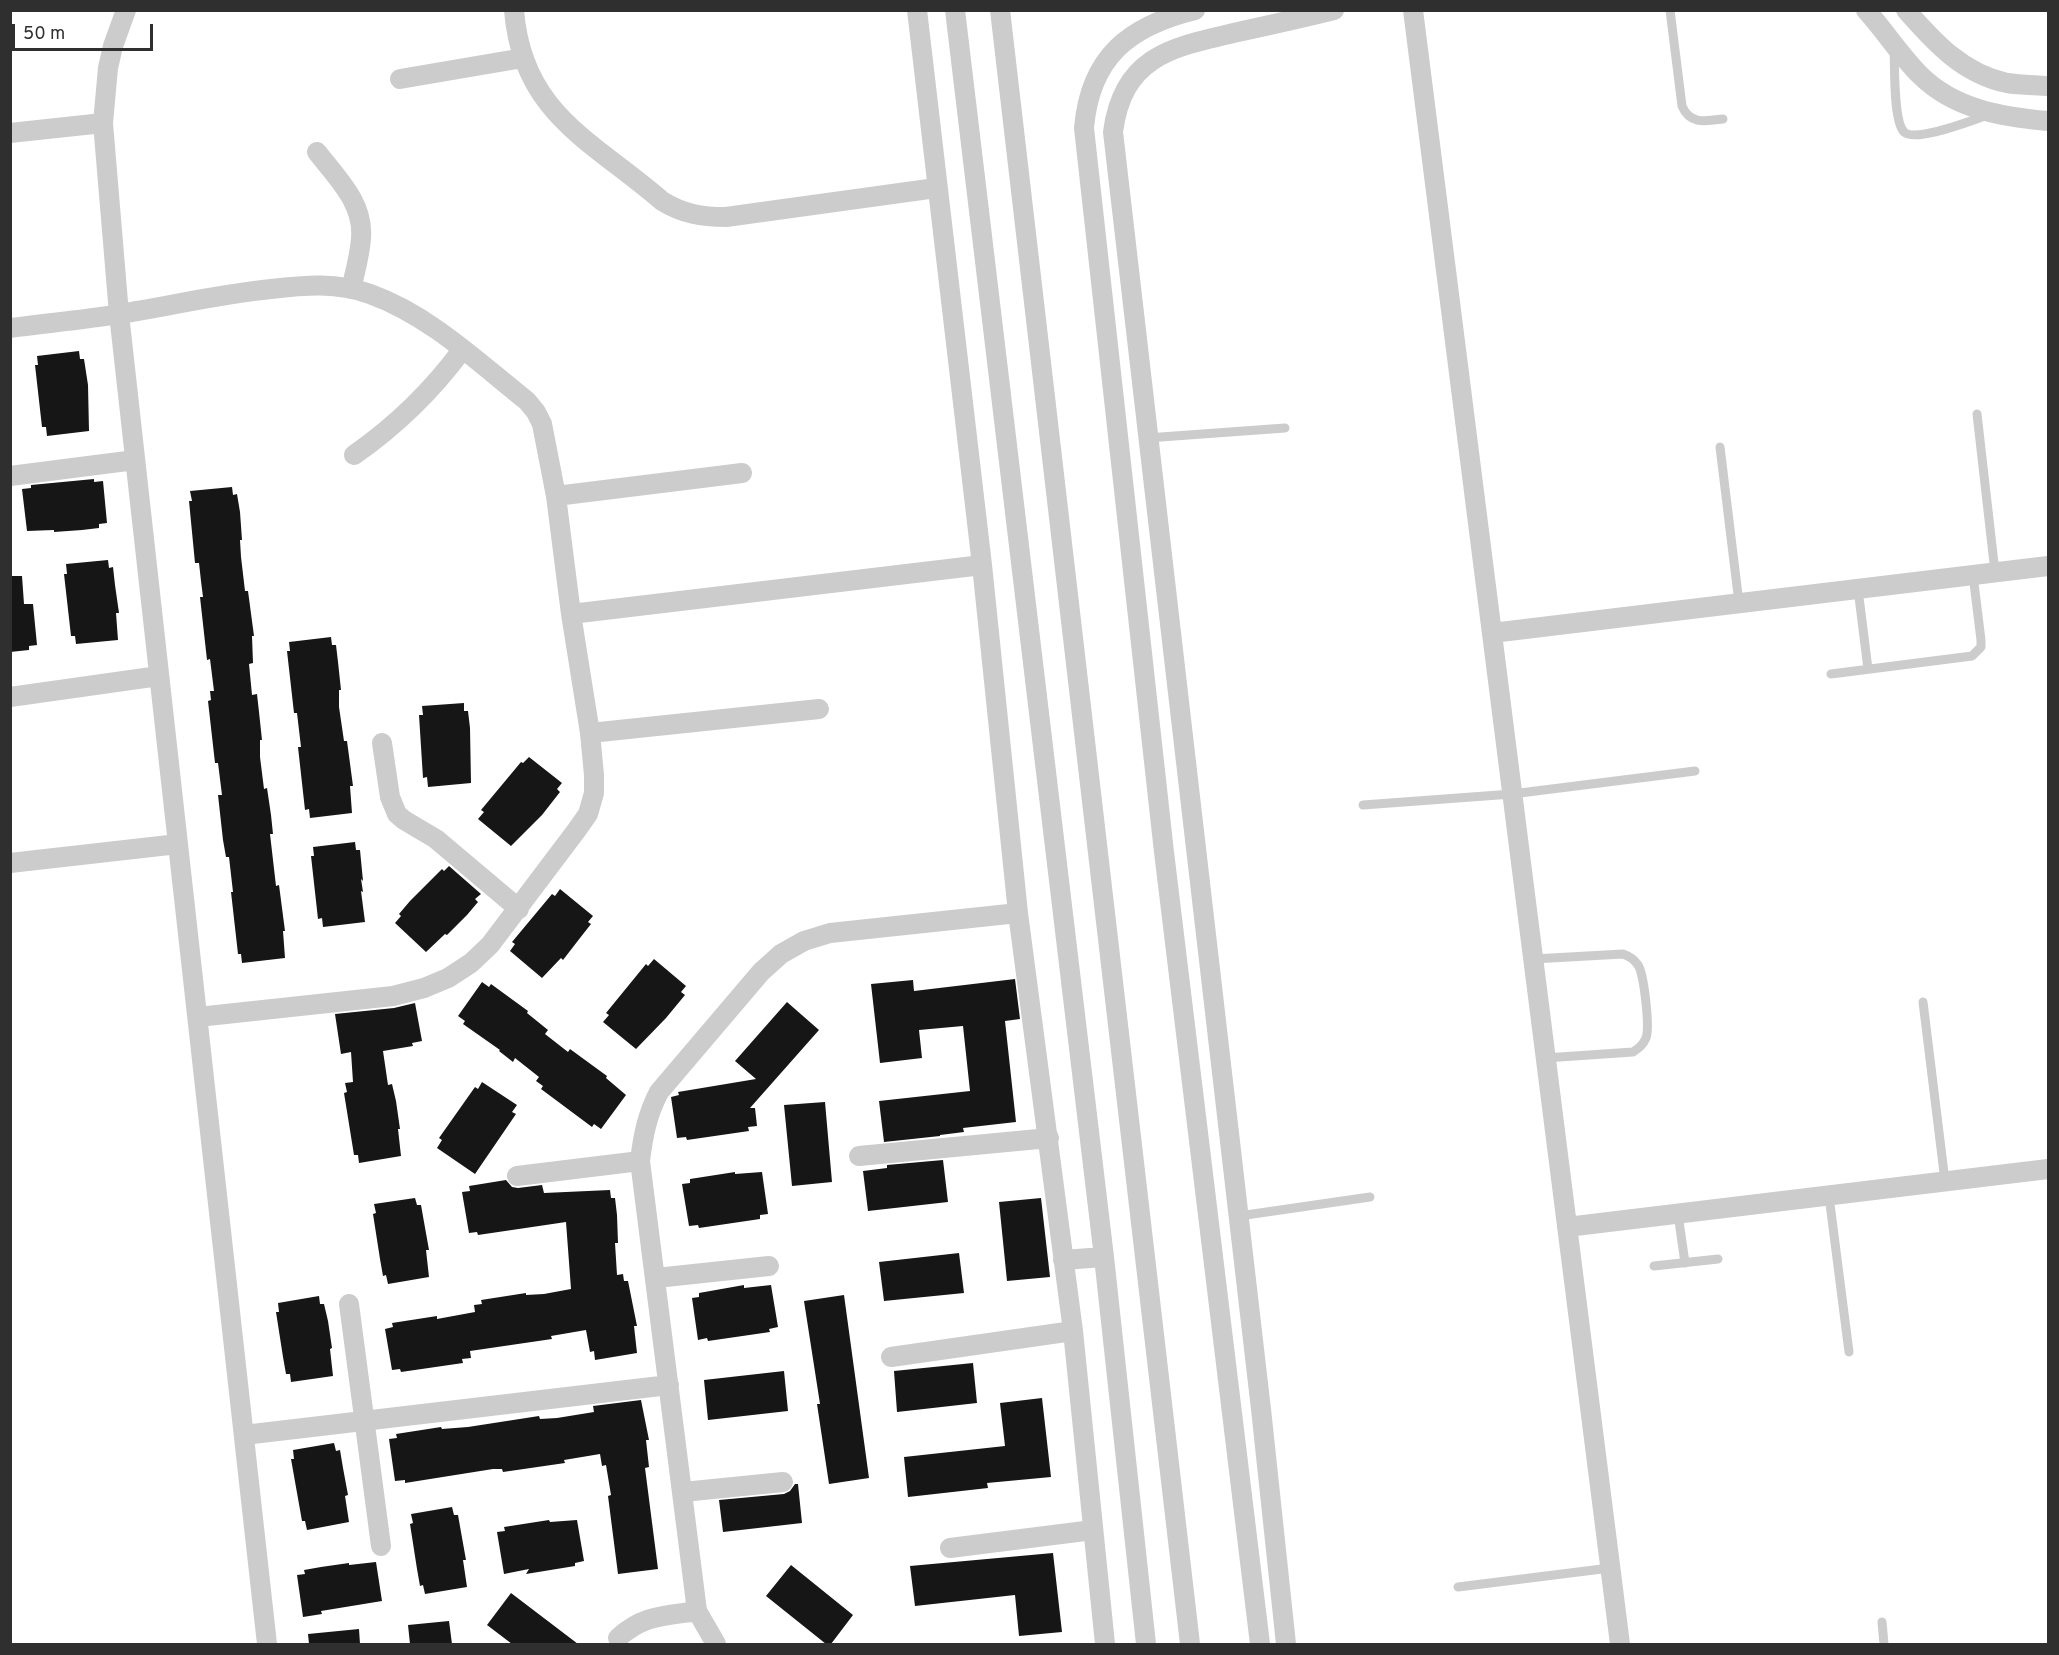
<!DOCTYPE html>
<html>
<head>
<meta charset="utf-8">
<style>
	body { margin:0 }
	#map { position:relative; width:2059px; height:1655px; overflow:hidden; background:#fff; font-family:Overpass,sans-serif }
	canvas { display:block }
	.frame { position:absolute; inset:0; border:12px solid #2f2f2f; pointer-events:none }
	.scale { position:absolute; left:12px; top:24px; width:141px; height:27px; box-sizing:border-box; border:3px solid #2f2f2f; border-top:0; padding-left:8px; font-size:18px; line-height:21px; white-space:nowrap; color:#2f2f2f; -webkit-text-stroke:4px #fff; paint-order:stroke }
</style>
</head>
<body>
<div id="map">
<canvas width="2059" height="1655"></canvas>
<div class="frame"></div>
<div class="scale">50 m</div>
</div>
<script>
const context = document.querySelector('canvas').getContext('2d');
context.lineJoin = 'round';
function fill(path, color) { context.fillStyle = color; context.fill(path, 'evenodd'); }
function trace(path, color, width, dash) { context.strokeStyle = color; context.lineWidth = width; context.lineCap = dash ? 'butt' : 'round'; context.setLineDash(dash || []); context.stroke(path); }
const building = new Path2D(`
	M79,351L80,359H84L88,385L89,431L47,436L46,427H42L35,365H38L37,356Z
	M94,479V482L103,481L107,523L99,524V528L82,530L54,532V530L27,531L22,489L31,488V485Z
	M232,487L233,495L237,494L240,512L242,540H240L241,557L245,591H248L254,636H252L253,663L249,664L252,695L257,694L259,712L262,740H260V757L264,789L267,788L271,815L273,834H270L276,886L279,885L285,931H283L285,958L242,963L241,954H238L231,892H233L229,857H226L223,840L218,795H222L218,763H215L208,701L211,700L210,691H214L210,659L207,660L200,597H203L201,581L199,563H195L189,501H192L190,491Z
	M108,560L109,568L113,567L115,585L119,613H116L118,640L76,644L75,636H71L64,574H67L66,564Z
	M10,576H22L24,604H33L37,645L29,646V650L10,652Z
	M331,637L332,645H336L338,662L341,690H339V707L344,741H347L353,786H350L352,813L310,818L309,809L305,810L298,747H301L297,713H294L287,651H290L289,642Z
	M464,703V711H468L470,728L471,783L428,787L427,777L423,778L419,715H423L422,706Z
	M529,757L562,783L557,789L560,792L542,815L511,846L478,819L484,812L481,810L521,762L523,763Z
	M355,842L356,850H360L363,881L361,879L363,892L361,891L365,922L323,927L322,918L318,919L311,856H314L313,847Z
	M449,866L481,894L475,899L478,902L467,915L447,935L445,934L426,952L395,923L401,916L399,914L410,901L442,869L444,871Z
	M560,889L593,916L588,922L591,924L580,938L563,960L561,958L542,978L510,951L515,944L512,942L552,894L555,896Z
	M654,959L686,986L681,992L685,995L666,1018L636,1049L603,1022L609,1015L606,1013L646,964L648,966Z
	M1015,979L1020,1019L1005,1021L1016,1122L963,1128L964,1132L940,1135V1136L884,1142L879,1101L970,1091L963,1026L919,1030L922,1058L880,1063L871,984L913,980L914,991Z
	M482,982L489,987L491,984L528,1011L527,1013L548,1030L545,1034L568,1052L570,1049L607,1076L606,1078L626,1095L601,1129L594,1124L592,1127L541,1089L543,1086L536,1081L539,1077L515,1058L513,1062L499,1051L500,1050L463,1024L465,1021L458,1016Z
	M787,1002L819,1030L750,1108H755L757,1126L748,1127L749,1131L687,1140L686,1137L677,1138L671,1097L679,1095L678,1092L756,1079L735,1061Z
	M415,1003L422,1041L412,1043L413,1046L383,1051L388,1085L392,1084L396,1101L400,1129H398L401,1156L359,1163L358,1155H354L344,1093L347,1092L345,1083L353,1082L351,1052L341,1054L335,1014L394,1008Z
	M482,1082L517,1105L512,1112L516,1114L475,1174L437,1148L442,1140L439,1138L475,1087L478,1089Z
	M825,1102L832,1182L792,1186L784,1105Z
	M943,1160L948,1202L868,1211L863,1171L887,1168V1165Z
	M735,1172V1174L762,1172L768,1214L760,1215V1219L699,1228L698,1225L689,1226L682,1184L690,1183V1179Z
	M506,1180L512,1187L518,1188L542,1185L544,1193L610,1190L611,1198H615L617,1215L618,1243H615L617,1275L623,1274L624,1281H628L637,1326H634L637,1353L595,1360L594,1351L590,1352L586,1330L551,1336L552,1339L470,1351L471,1358L462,1359L463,1363L401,1372L400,1369L392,1370L385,1329L393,1327L392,1323L437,1316V1319L475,1312L474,1305L482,1304L481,1300L526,1293V1295L544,1294L571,1289L566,1222L478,1235L477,1232L469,1233L462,1192L470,1191L469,1186Z
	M415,1198L417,1205H421L424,1222L429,1250H426L429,1277L388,1284L386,1275L383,1276L380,1259L373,1214L376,1213L374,1204Z
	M1041,1198L1050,1277L1007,1281L999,1202Z
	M959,1253L964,1293L884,1301L879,1262Z
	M744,1285V1288L771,1285L778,1327L769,1329L770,1332L708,1341L707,1338L698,1340L692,1298L699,1297V1293Z
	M844,1295L869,1478L829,1484L817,1404H820L804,1301Z
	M319,1296L320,1304H324L328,1321L332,1348L330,1349L333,1376L291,1382L290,1374H286L283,1357L276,1312H279L278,1303Z
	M973,1363L977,1403L897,1412L894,1371Z
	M784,1371L788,1411L708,1420L704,1380Z
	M1042,1398L1051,1477L987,1483L988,1488L908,1497L904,1457L1005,1446L1000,1403Z
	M641,1400L649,1440H646L649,1467L645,1468L658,1569L618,1574L608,1496L611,1495L606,1465L602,1466L600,1454L564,1460L565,1463L503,1472L502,1469H493L405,1483V1480L395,1481L389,1439L397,1438L396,1434L441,1427L442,1429L468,1427L539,1416L540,1419L557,1418L594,1412L593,1406Z
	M334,1443L336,1451L340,1450L343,1468L348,1495L345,1496L349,1522L307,1530L305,1521H302L291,1459H294L293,1450Z
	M795,1484H798L802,1523L723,1532L719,1500L784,1494L790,1491Z
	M452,1507L454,1515H458L461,1532L466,1560H463L467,1587L425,1594L423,1585L420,1586L417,1569L410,1524L413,1523L411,1514Z
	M549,1520L550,1522L577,1520L584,1561L575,1563V1566L526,1574L529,1569L504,1574L497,1532L505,1531L504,1527Z
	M1053,1553L1062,1632L1019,1636L1015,1595L915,1606L910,1566Z
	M376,1562L382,1601L321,1611L322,1614L303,1617L297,1575L305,1574L304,1570L321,1567L349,1563V1565Z
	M791,1565L853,1615L831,1644H826L766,1596Z
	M511,1593L578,1644H512L487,1625Z
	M449,1621L452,1644H410L408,1625Z
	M359,1629L360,1644H309L308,1634Z`);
const service = new Path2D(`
	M1670,10L1682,106C1690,125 1706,121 1723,119
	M1894,50C1895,66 1893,121 1904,132C1916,143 1972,120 1988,115
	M1977,414L1995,572
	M1147,438L1285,428
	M1720,447L1739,603
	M1858,589L1868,669
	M1831,674L1972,656L1981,647V640L1973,575
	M1363,805L1512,794L1695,771
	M1533,959L1623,954C1629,956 1634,959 1638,965C1644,974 1650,1027 1646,1038C1643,1045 1639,1048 1633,1052L1545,1058
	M1923,1002L1945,1181
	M1829,1196L1849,1352
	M1678,1214L1685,1263
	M1239,1216L1370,1197
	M1654,1266L1718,1259
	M1458,1587L1610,1568
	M1882,1622L1884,1644`);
const minor = new Path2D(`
	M126,10L113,46L108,68L103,123L119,314L267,1644
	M514,10C522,114 593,141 662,201C683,214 702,217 726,217L936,188
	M917,10L982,565L1018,913L1073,1331L1105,1644
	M955,10L1104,1257L1146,1644
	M1000,10L1190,1644
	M1195,10C1129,26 1090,57 1084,128L1164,852L1260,1644
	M1413,10L1620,1644
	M1866,10C1885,31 1900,55 1920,75C1954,109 2002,117 2048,121
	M1906,10C1934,42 1963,74 2007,83C2020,85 2035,85 2048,86
	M400,79L523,58
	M10,133L103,123
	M317,152C337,178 364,203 361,238C360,255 355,272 351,289
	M10,328C47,323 83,320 119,314C170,306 220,294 271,289C305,285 337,282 370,294C429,315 478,362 527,401L536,412L542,424L556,496L571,614L590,733L594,775V793L588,814L576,831L490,945L471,963L448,978L424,988L393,996L198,1017
	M354,455C397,425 431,392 462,350
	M10,476L135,460
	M556,496L742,473
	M571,614L982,565
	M1492,633L2048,566
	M10,697L159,676
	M590,733L819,709
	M382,743L390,797L397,814L404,820L436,839L519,909
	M10,863L178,844
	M859,1156L1049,1138
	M517,1176L640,1161
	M1567,1227L2048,1169
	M1063,1260L1104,1257
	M656,1278L769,1266
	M349,1304L381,1546
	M891,1357L1073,1331
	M244,1435L669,1385
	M683,1492L783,1482
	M950,1548L1093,1530
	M618,1638C643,1615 664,1616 697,1611
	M716,1644L697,1611L640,1161C643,1136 647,1115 659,1092L761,972L781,954L804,941L830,933L1018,913
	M1286,1644L1261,1409L1113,132C1123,55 1173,47 1238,32C1270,25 1302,18 1334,10`);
fill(building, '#161616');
trace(service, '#ccc', 9);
trace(minor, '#ccc', 20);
</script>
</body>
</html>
